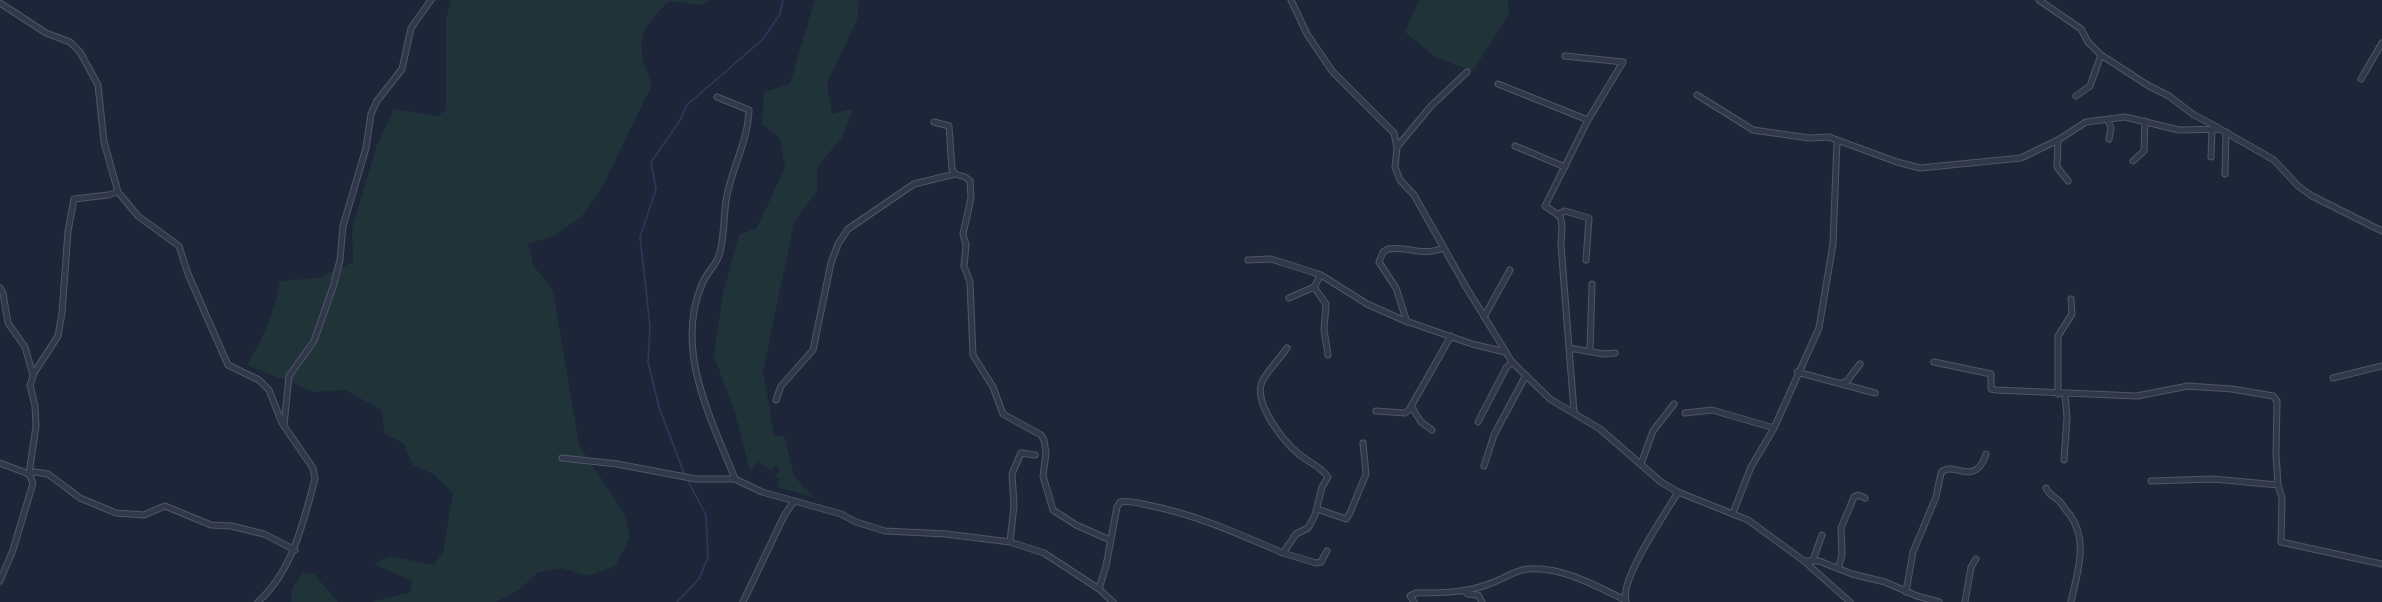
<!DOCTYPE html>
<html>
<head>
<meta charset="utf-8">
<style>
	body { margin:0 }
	canvas { display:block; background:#1d2638 }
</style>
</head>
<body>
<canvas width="2382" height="602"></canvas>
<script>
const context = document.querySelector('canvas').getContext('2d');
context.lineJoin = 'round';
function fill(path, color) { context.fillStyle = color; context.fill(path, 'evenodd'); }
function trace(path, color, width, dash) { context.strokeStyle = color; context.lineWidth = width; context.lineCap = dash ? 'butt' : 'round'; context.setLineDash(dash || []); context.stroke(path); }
const green = new Path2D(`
	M451,0H710L703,5L669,1C637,32 635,44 652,85L600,191L581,217L554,236L528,244L533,265L553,291L579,445L624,513L630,537L615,566L588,576L562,568L538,572L520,589L496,602H372L410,592L412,581L374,564L389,556L434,565L443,552L453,493L433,474L413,465L404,444L384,433L382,410L345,390L315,392L247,365C264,338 274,312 280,281L318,278L353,262L352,229L377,145L394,109L437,116L446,110V19Z
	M815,0H859L857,20L827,83L832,114L853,109L843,136L817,167V191L794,222L763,371L774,435L784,437L794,476L813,497L777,487L780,479L775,476L780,470L776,466L771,470L758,462L750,470L735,413L714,356L723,293L739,235L757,228L785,167L780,138L762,124L764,92L790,84Z
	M1419,0H1508L1509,13L1473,71L1435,57L1405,32Z
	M303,572L314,574L338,602H291L292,588Z`);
const stream = new Path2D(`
	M685,476L659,407L648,362L650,326L640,237L656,189L651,162L679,122L687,105L763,39L780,14L783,0
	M677,602L699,579L708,557L706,515L687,479`);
const street = new Path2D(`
	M1291,0L1307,34L1332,71L1394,133L1397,148L1395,167L1400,180L1414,195L1466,287L1512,362L1550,399L1600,429L1661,482L1678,492L1748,520L1804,561L1850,602
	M2039,0L2081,29L2088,42L2101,55L2149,86L2169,96L2194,115L2219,128
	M0,3L46,33L70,42L80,52L98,85L104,142L118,192L138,216L179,246L188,274L228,365L259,380L269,390L282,423L313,468L315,479C303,523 293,570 258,602
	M1565,56L1623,62L1588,120L1545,206L1560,216L1562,225L1561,245L1574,412
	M2361,79L2382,43
	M1498,84L1588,120
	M1697,95L1753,130L1809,138L1829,137L1897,162L1920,168L2021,158L2058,140L2086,122L2125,117L2179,130L2220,129L2274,160L2298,186L2312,196L2382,231
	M2076,96L2090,86L2101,55
	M717,97L749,110C748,140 733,166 727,195C723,212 725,243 718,258C714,267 706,274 702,284C674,350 711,418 735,479L762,492L841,514L856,522L885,531L946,534L1010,542L1044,553L1099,589L1113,602
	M2108,120L2111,128L2109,139
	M934,122L949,126L952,169L955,174L965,177L970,181L971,198L963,234L966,245L964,266L970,282L973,355L993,387L1003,414L1041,435L1044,440L1046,453L1043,476L1053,510L1076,525L1110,540
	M2058,140L2057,167L2068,181
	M1515,146L1565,167
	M1397,147L1431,106L1467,72
	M2211,157L2212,129
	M2133,161L2144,151L2145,121
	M2225,174L2226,132
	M1557,215L1565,211L1589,218L1586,260
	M1248,260L1271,259L1309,271L1321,275L1367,304L1403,320L1472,344L1505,352
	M1321,275L1314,287L1326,304L1324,330L1328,355
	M0,288L3,293L8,323L25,347L33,375
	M1289,298L1314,287
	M1484,317L1510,270
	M1407,322L1396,288L1379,262L1383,252L1388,249C1412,246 1419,257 1444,248
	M1569,348L1604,354L1615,353
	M1590,351L1592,284
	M1934,362L1991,374V389L1996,390L2137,396L2188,386L2232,389L2273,396L2277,401L2276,454L2278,485L2282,498L2281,542L2382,564
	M1797,372L1875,393
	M2333,378L2382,366
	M1842,383L1847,381L1860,364
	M2058,394V336L2072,314L2071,299
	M776,400L781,386L813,350L831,263L838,244L848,229L914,184L955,174
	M1411,406L1421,422L1432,430
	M1376,411L1405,413L1409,410L1451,336
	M1685,413L1712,410L1774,428
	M1478,422L1506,368L1512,362
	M284,425L289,376L314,341L333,287L340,260L343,226L366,148L371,114L377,101L402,69L411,28L431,0
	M562,458L617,464L696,479H735
	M2064,460L2067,418L2065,394
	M0,463L29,474L35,472L48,474L80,498L116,513L144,515L165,506L211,525L231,526L264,534L295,550
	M1641,464L1653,431L1674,404
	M1484,466L1494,435L1526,375
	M2151,481L2213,479L2278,485
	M2046,488C2049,496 2056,497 2061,503C2064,507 2066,511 2070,515C2089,541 2077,573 2071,602
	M1317,509L1346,519L1350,513L1366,474L1363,443
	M1733,513L1751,467L1774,428L1819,328L1833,244L1837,141
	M1010,542L1014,505L1012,474L1021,453L1035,455
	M1283,553L1316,563L1321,562L1327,551
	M1813,560L1822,535
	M1804,561H1819L1852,574L1885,582L1917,596L1939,602
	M1838,569L1842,555L1841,528L1854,497L1858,495L1865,498
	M0,581L13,550L33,483L29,474L36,426L35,406L30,385L34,373L58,336L62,313L68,231L74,199L108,195L118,192
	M1099,589L1106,566L1117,507L1120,502C1129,500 1138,503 1147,505C1195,514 1239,534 1283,553L1296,534L1308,528L1315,515L1322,487L1328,477C1320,466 1310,463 1300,455C1284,442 1253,404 1262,382C1265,374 1281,357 1287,348
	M1464,591L1468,594L1478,595L1482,602
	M1906,592L1913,552L1936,497L1941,473C1952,459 1975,489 1986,454
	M1626,601C1619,580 1666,513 1678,492
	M743,602L784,516L794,501
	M1414,602L1410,596L1416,593C1442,593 1469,593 1494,582C1505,578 1515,570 1528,569C1561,566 1596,586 1625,600
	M1965,602L1971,567L1976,559`);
fill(green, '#1f3339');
trace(stream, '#2c3a5d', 1.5);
trace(street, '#4f5567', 7);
trace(street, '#313849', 5);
</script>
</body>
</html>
